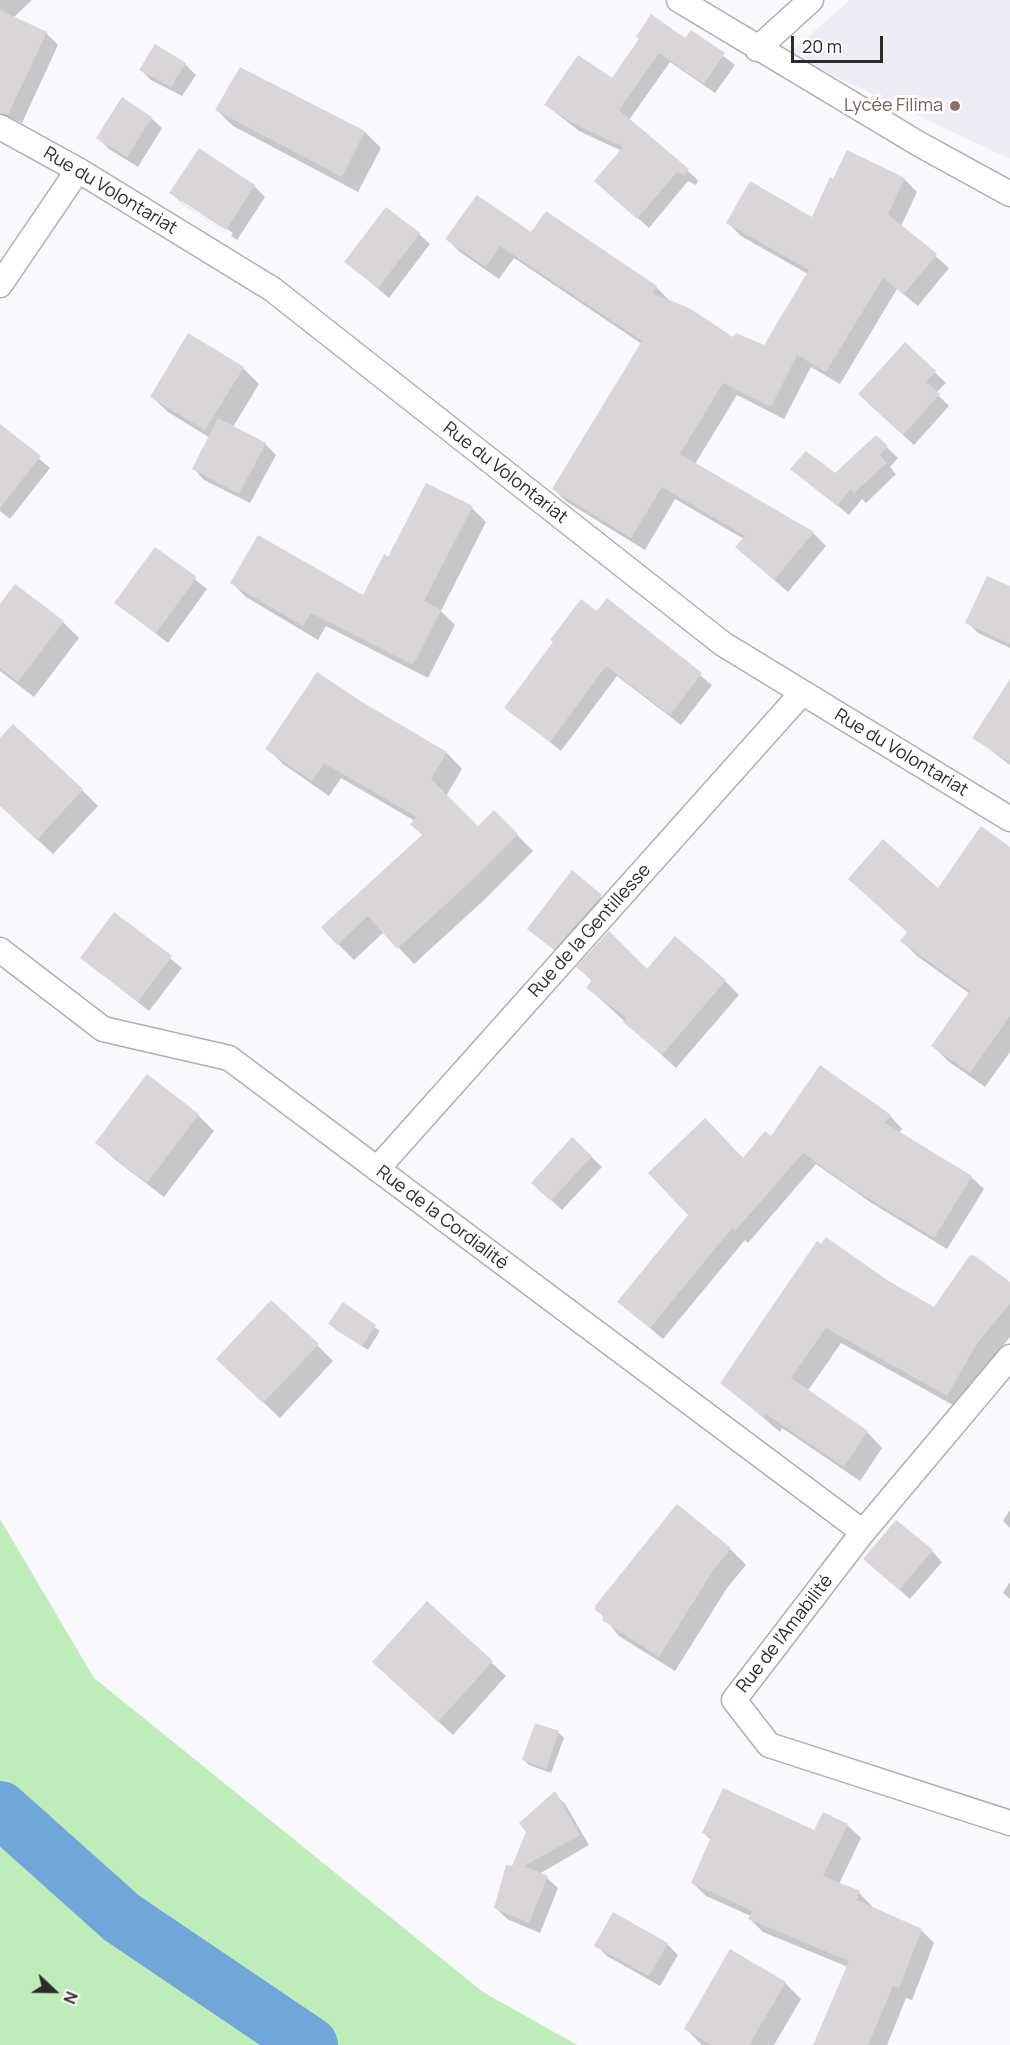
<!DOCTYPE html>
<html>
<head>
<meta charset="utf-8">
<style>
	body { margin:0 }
	#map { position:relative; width:1010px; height:2045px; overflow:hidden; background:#f9f8fc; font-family:Manrope,sans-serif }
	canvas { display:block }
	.north { position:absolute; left:24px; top:1961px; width:60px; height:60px; -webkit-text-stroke:4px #fff; paint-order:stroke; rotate:112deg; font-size:16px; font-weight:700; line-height:24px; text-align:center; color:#2c2c2d }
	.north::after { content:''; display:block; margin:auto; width:21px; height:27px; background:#2c2c2d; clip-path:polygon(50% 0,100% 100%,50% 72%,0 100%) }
	.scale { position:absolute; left:791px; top:36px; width:92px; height:27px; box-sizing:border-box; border:3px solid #2c2c2d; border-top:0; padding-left:8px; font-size:18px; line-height:21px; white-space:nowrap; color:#2c2c2d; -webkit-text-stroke:4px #fff; paint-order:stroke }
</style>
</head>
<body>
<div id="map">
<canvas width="1010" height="2045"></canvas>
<div class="north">N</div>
<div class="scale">20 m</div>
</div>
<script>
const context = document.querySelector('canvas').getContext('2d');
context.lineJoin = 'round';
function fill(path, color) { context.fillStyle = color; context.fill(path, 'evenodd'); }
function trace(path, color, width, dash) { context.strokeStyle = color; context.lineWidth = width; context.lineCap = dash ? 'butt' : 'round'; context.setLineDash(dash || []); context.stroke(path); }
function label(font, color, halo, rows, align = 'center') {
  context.font = font + ' Manrope,sans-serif'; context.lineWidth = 6; context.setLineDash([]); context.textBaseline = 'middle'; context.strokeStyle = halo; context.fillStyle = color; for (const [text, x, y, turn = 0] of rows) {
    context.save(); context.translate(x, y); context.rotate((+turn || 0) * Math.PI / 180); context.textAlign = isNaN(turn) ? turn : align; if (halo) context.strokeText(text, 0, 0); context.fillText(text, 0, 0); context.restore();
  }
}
const built = new Path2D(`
	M850,0H1010V159L788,54Z`);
const green = new Path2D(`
	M0,1519L94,1678L483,1992L577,2045H0Z`);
const shadow = new Path2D(`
	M0,0H32L13,18L46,33L58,45L22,123L0,113Z
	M692,32L735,65L715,93L670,62L629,120L698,180L696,185L688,181L649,228L596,181L622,151L579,131L546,105L612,80L640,39L686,40Z
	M185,64L196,75L182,96L151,80L141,70Z
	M217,110L365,132L381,148L358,192L233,126Z
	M151,118L162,128L138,167L109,149L98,138Z
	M199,150L254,186L265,197L237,240L182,203L171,193ZM181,199L233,233L231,236L181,203Z
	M904,179L917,192L901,226L949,268L918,306L897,289L840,384L811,367L784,419L737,395L695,464L813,533L826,546L788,592L751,560L744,539L675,499L645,550L567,502L554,489L642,344L514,258L499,279L460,252L447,239L532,234L656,287L669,300L733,339L764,347L808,274L741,236L728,223L813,219Z
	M419,234L430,244L389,298L346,262Z
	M905,344L946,383L936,393L949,406L914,445L870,405Z
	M243,368L259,384L233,427L265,444L276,455L250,503L204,480L194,469L210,438L168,412L152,397Z
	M0,426L50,468L10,519L0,511Z
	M876,437L898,458L890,467L896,474L866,503L862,499L849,515L792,469L835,475Z
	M472,508L486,522L441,611L455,625L428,678L326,626L318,640L246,597L232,583L363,598L389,559Z
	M156,549L207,589L168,643L116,603Z
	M1010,588V648L978,633L967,622Z
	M607,600L712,685L681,725L617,676L561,751L506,707Z
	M0,606L63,622L79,638L34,697L0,671Z
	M1010,682V765L974,737Z
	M361,704L447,753L462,769L446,796L478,828L494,812L533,851L483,901L414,964L384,932L354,960L338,944L424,836L415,821L341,778L329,796L283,764L267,748Z
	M0,740L82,790L98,806L53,854L0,805Z
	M1010,849V1052L985,1087L948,1061L933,1046L970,994L917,956L902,941L938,890Z
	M572,872L612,907L565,959L529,928Z
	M115,915L182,968L149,1011L82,958Z
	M578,967L647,972L725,981L739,995L676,1068L588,988L593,982Z
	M147,1076L198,1115L214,1131L164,1197L113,1158L97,1142Z
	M890,1116L902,1129L899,1133L971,1177L984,1189L947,1249L870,1202L816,1164L748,1243L745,1240L663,1339L619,1302L744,1160Z
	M572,1139L602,1167L562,1210L544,1193Z
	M887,1282L935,1309L1010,1284V1337L993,1358L962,1410L841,1343L807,1392L867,1432L882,1448L860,1481L782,1428L780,1432L722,1383Z
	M343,1305L380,1331L368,1350L335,1329Z
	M317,1345L333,1361L280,1418L234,1375Z
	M1010,1510V1528L1003,1521Z
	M730,1549L746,1565L727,1588L675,1671L619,1636L597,1609Z
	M932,1551L942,1562L910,1599L865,1559Z
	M1010,1582V1599L1003,1593Z
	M427,1603L506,1676L453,1735L388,1676Z
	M536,1725L559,1733L564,1738L551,1773L529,1765L524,1760Z
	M554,1793L565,1804L589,1845L539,1874L547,1878L558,1888L540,1933L507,1919L496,1908L513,1868Z
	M847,1825L861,1838L839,1884L859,1893L872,1906L871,1909L921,1930L934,1943L912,2000L906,1998L887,2045H815L848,1967L763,1932L750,1919L751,1916L706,1896L693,1883L712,1841L703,1832H815Z
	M667,1944L678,1955L660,1986L607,1956L596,1945Z
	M785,1983L801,1999L774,2045H702L686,2029Z`);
const river = new Path2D(`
	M0,1809L122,1918L310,2045`);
const building = new Path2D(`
	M0,10L47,32L8,115L0,113Z
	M651,14L685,38L691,30L725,53L704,84L659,53L619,110L689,169L685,175L677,172L637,219L594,181L623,147L573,123L544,105L578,55L612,78L639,39L636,37Z
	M155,44L186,63L171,87L139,70Z
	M240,67L365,131L342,177L215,110Z
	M122,97L152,117L127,157L96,138Z
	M199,148L255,185L226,230L169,193Z
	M847,150L905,178L888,214L937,254L904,294L883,278L826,372L797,355L771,407L723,383L680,454L814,532L774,580L735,547L745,536L662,487L631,538L552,489L642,341L500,246L486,267L445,239L477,195L531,232L546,211L657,286L652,293L689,308L733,337L736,333L764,345L809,270L726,223L750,181L812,217L830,177L833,179Z
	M386,207L420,233L378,288L344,262Z
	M188,333L244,367L205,430L150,397Z
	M905,342L936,371L926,382L940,394L903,435L858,394Z
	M218,418L266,443L239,494L192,469Z
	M0,424L41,456L0,508Z
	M876,435L888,446L880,455L887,463L854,493L851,489L837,506L790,469L806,451L835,473Z
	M426,483L473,506L424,601L441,610L413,665L311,613L303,626L230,583L258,535L363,595L384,554L388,557Z
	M155,547L197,577L156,633L114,603Z
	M987,576L1010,586V644L965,623Z
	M15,584L64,621L18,682L0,668V604Z
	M607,598L702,673L670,715L606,666L550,742L504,708L553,642L550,640L581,599L597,611Z
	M317,672L362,702L447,752L431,779L478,826L494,810L518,834L467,885L397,949L368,916L337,945L321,927L422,835L410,824L417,817L324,763L312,781L265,749Z
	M1010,679V762L972,738Z
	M13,724L83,789L37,840L0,806V738Z
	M981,826L1010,847V1016L970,1073L931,1046L970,991L900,941L907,932L848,879L883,839L938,888Z
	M572,870L602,895L554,950L527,929Z
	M114,912L172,956L138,1002L80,958Z
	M609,931L647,969L675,936L726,980L662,1055L623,1022L626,1018L586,988L592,980L576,967Z
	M820,1065L891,1115L885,1123L972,1176L934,1238L855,1190L803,1153L735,1231L732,1228L650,1328L617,1302L688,1215L648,1173L705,1118L743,1158L765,1131L771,1136Z
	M147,1074L199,1114L147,1183L95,1143Z
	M572,1137L592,1156L551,1201L531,1183Z
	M826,1237L887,1280L934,1307L970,1255L975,1256L1010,1282V1304L978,1342L947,1396L826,1328L791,1378L868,1431L844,1467L766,1414L764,1418L720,1383L817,1241L821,1244Z
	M271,1300L319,1344L263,1403L216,1359Z
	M343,1302L376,1325L362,1346L328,1324Z
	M677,1504L731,1548L712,1572L659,1657L602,1620L604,1616L595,1610V1606Z
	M896,1520L933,1550L899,1590L863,1559Z
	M427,1601L493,1661L438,1722L372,1662Z
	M535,1723L559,1731L546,1769L522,1760Z
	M723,1788L814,1830L823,1812L848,1824L823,1876L860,1891L857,1900L922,1929L899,1988L893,1986L868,2045H813L849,1961L748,1919L753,1911L691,1883L711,1837L702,1833Z
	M555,1791L580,1835L524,1866L548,1876L529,1923L494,1908L506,1865L512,1866L526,1832L519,1823Z
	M613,1912L668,1943L649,1976L594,1946Z
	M730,1949L786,1982L749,2045H711L684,2029Z`);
const minor = new Path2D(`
	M679,0L919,144L1010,194
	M757,49L811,0
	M0,127L78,170L272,289L723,644L1010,819
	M0,285L78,170
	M0,950L103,1029L229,1058L863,1532
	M377,1169L802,693
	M1010,1357L863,1532L734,1700L769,1745L1010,1823`);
const markers = [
	[955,106,6,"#8d6e63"]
];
const educationNames = [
	["Lycée Filima",943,106]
];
const streetNames = [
	["Rue du Volontariat",110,191,31],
	["Rue du Volontariat",505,473,38],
	["Rue du Volontariat",901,753,31],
	["Rue de la Gentillesse",590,931,-48],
	["Rue de la Cordialité",442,1218,37],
	["Rue de l'Amabilité",785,1634,-52]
];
fill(built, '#efebf7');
fill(green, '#beedb9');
fill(shadow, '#0003');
trace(river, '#70a6d9', 56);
fill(building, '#d9d5d8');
trace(minor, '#afaeb1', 27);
trace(minor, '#fff', 24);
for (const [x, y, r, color] of markers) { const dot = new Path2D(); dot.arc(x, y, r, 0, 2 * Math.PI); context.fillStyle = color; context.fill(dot); trace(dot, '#fff', 2); }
label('18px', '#785e54', '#fff', educationNames, 'right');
label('18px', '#2c2c2d', '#fff', streetNames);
</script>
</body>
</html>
